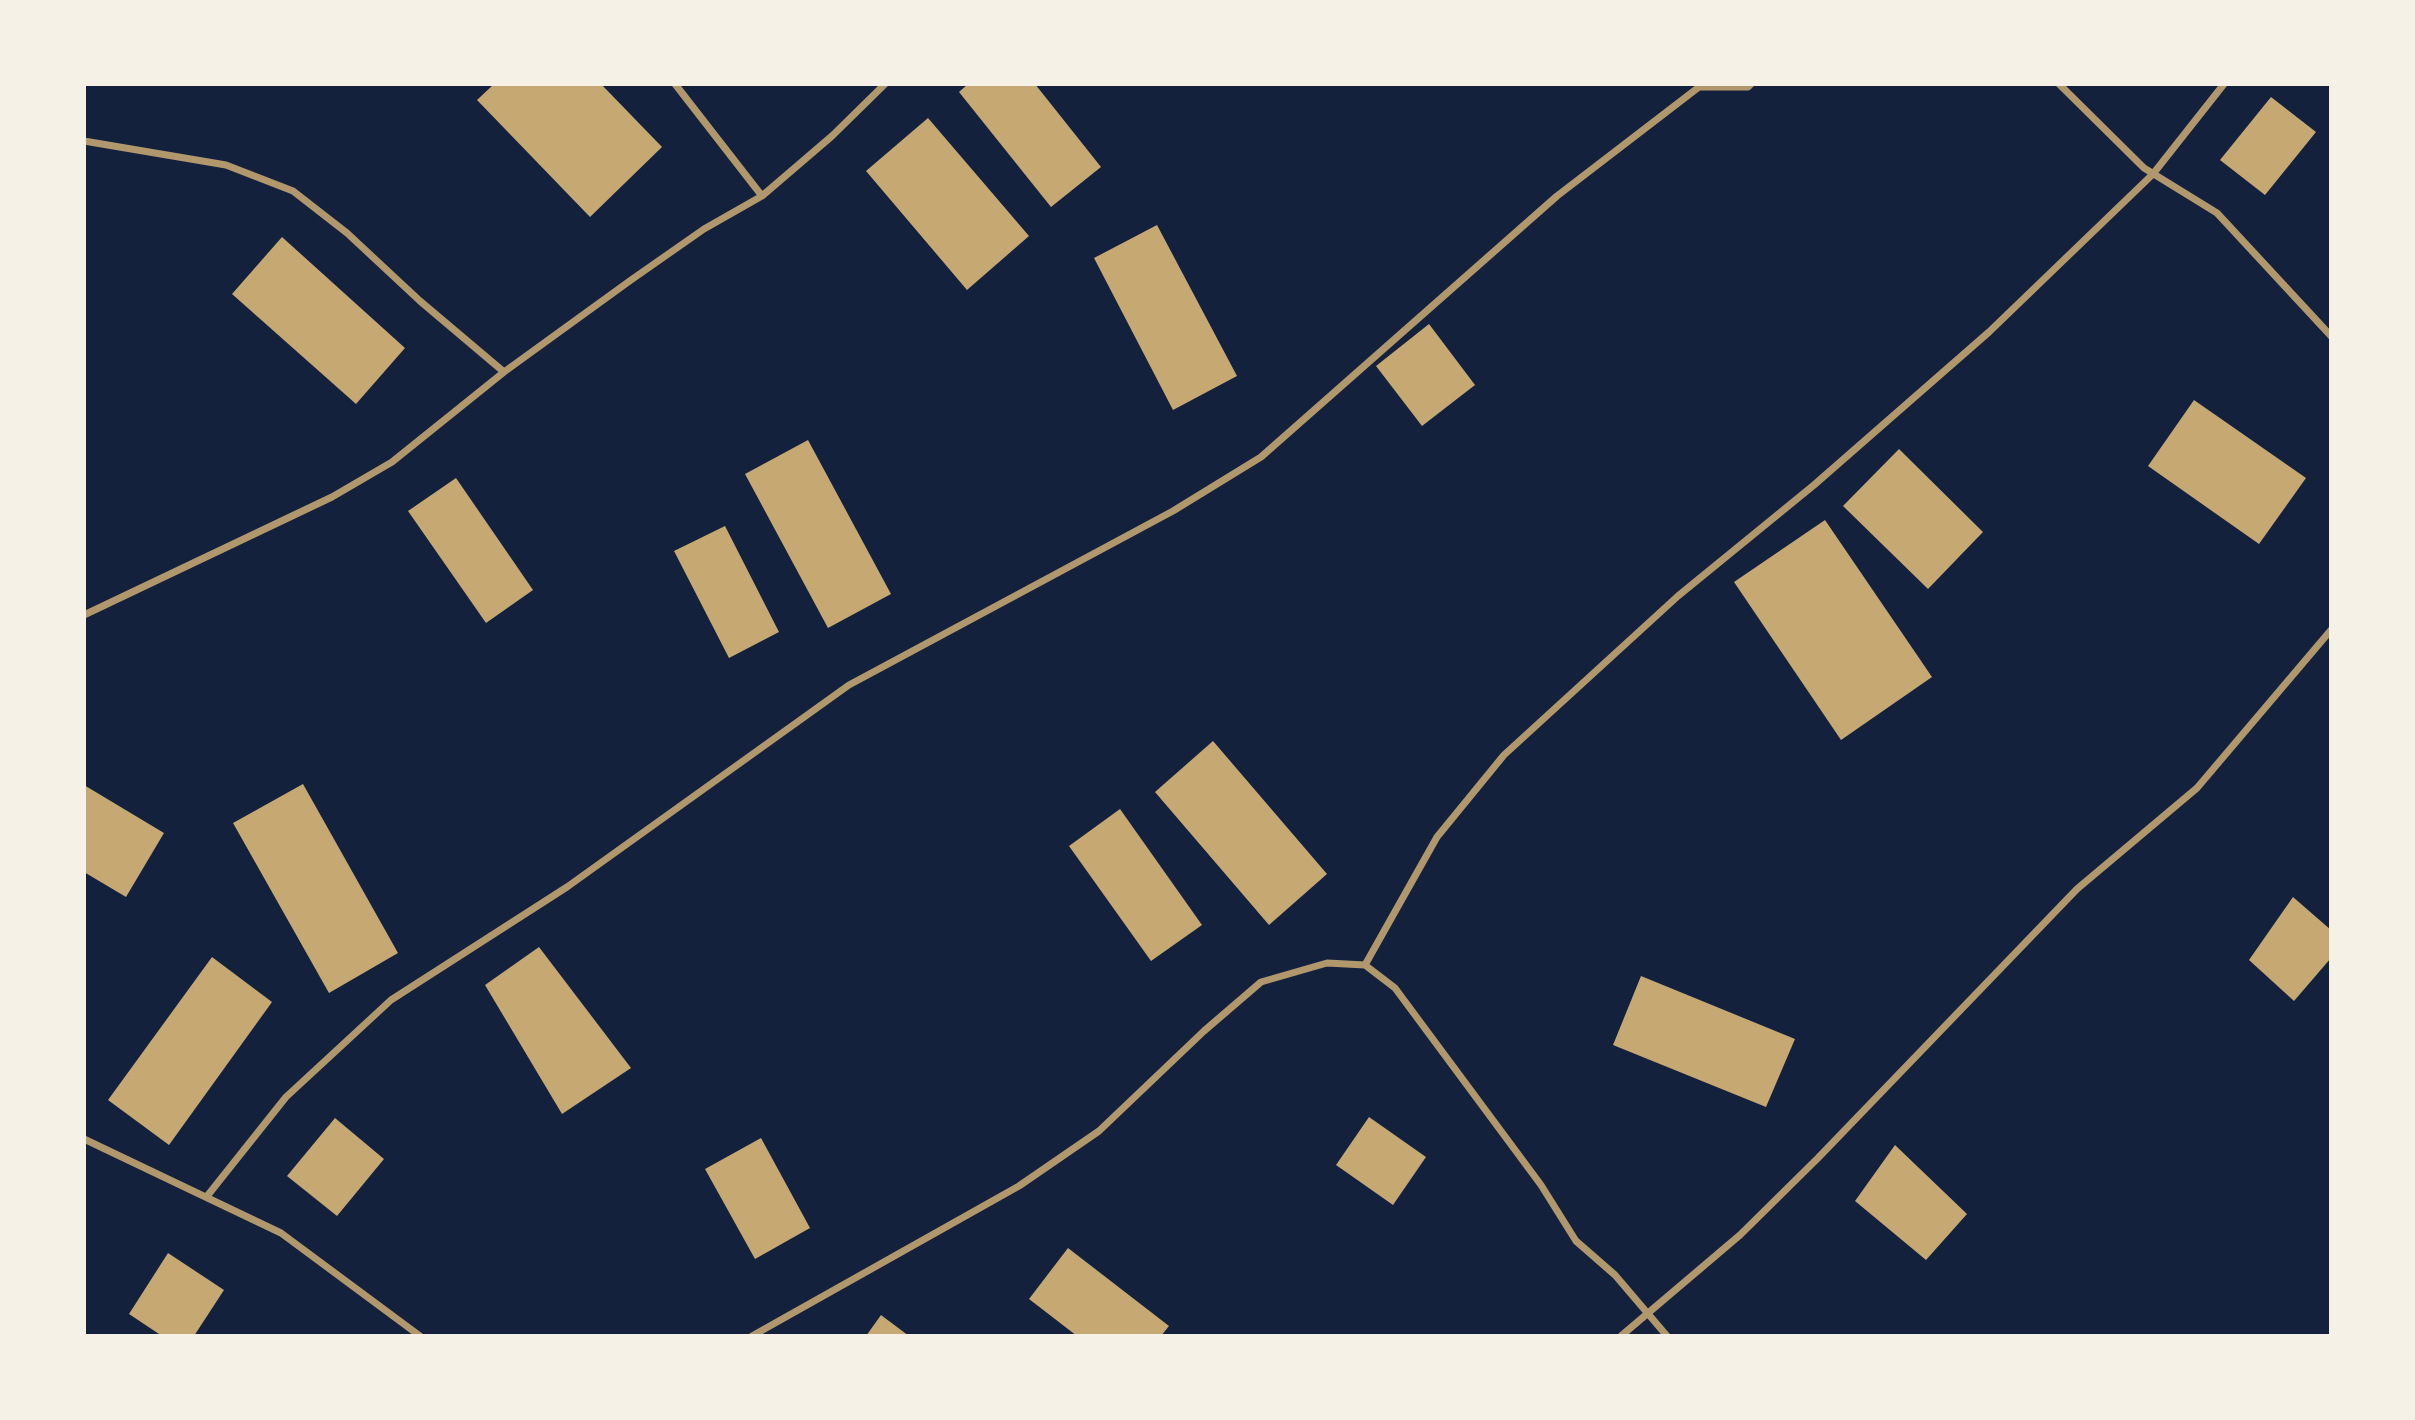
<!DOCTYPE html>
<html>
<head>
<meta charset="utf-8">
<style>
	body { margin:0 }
	#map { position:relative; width:2415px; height:1420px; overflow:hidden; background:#14213d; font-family:"Nunito Sans",sans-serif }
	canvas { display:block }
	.frame { position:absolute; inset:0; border:86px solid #f6f1e7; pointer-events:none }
</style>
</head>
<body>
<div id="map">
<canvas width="2415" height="1420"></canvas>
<div class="frame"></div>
</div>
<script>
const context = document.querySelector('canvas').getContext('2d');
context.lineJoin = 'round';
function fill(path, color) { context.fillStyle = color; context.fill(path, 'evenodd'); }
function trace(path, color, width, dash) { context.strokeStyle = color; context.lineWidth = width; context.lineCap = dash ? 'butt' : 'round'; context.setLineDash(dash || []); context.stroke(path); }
const building = new Path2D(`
	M494,84H601L662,147L590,217L477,100Z
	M968,84H1035L1101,167L1051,207L959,92Z
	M2271,97L2316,132L2265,195L2220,160Z
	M928,118L1029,236L967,290L866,171Z
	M1157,225L1237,376L1173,410L1094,258Z
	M282,237L405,348L356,404L232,294Z
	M1429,324L1475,385L1422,426L1376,366Z
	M2194,400L2306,478L2259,544L2148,466Z
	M808,440L891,594L828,628L745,474Z
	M1899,449L1983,532L1928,589L1843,506Z
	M456,478L533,590L486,623L408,511Z
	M1825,520L1932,677L1841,740L1734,582Z
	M725,526L779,632L729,658L674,551Z
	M1213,741L1327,874L1269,925L1155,792Z
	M303,784L398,953L329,993L233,823Z
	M84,785L164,833L126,897L84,872Z
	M1120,809L1202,925L1151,961L1069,846Z
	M2293,897L2331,930V958L2294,1001L2249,960Z
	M539,947L631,1068L562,1114L485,985Z
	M212,957L272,1002L169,1145L108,1100Z
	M1641,976L1795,1039L1766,1107L1613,1045Z
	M1369,1117L1426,1157L1393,1205L1336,1165Z
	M335,1118L384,1159L337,1216L287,1176Z
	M761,1138L810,1228L755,1259L705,1169Z
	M1895,1145L1967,1214L1926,1260L1855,1201Z
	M1068,1248L1169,1326L1161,1336H1077L1029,1299Z
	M168,1253L224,1290L194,1336H162L129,1314Z
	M881,1315L909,1336H866Z`);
const minor = new Path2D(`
	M675,84L762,196
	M2059,84L2144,168L2217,213L2331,336
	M84,141L226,165L293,191L347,233L420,301L504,372
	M84,615L332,497L392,462L504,372L631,280L704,229L762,196L832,136L885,84
	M1365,965L1437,837L1504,755L1678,596L1814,485L1989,332L2153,174L2224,84
	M84,1139L281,1233L420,1336
	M208,1195L286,1097L391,1000L567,887L849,685L1173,511L1261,457L1557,196L1699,87H1748L1751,84
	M752,1336L1019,1186L1099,1131L1204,1031L1261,982L1327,963L1365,965L1395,988L1541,1185L1576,1241L1615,1275L1667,1336
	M1621,1336L1740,1235L1818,1158L2077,889L2197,788L2331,630`);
fill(building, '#c6a872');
trace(minor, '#b1986c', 7);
</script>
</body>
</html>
